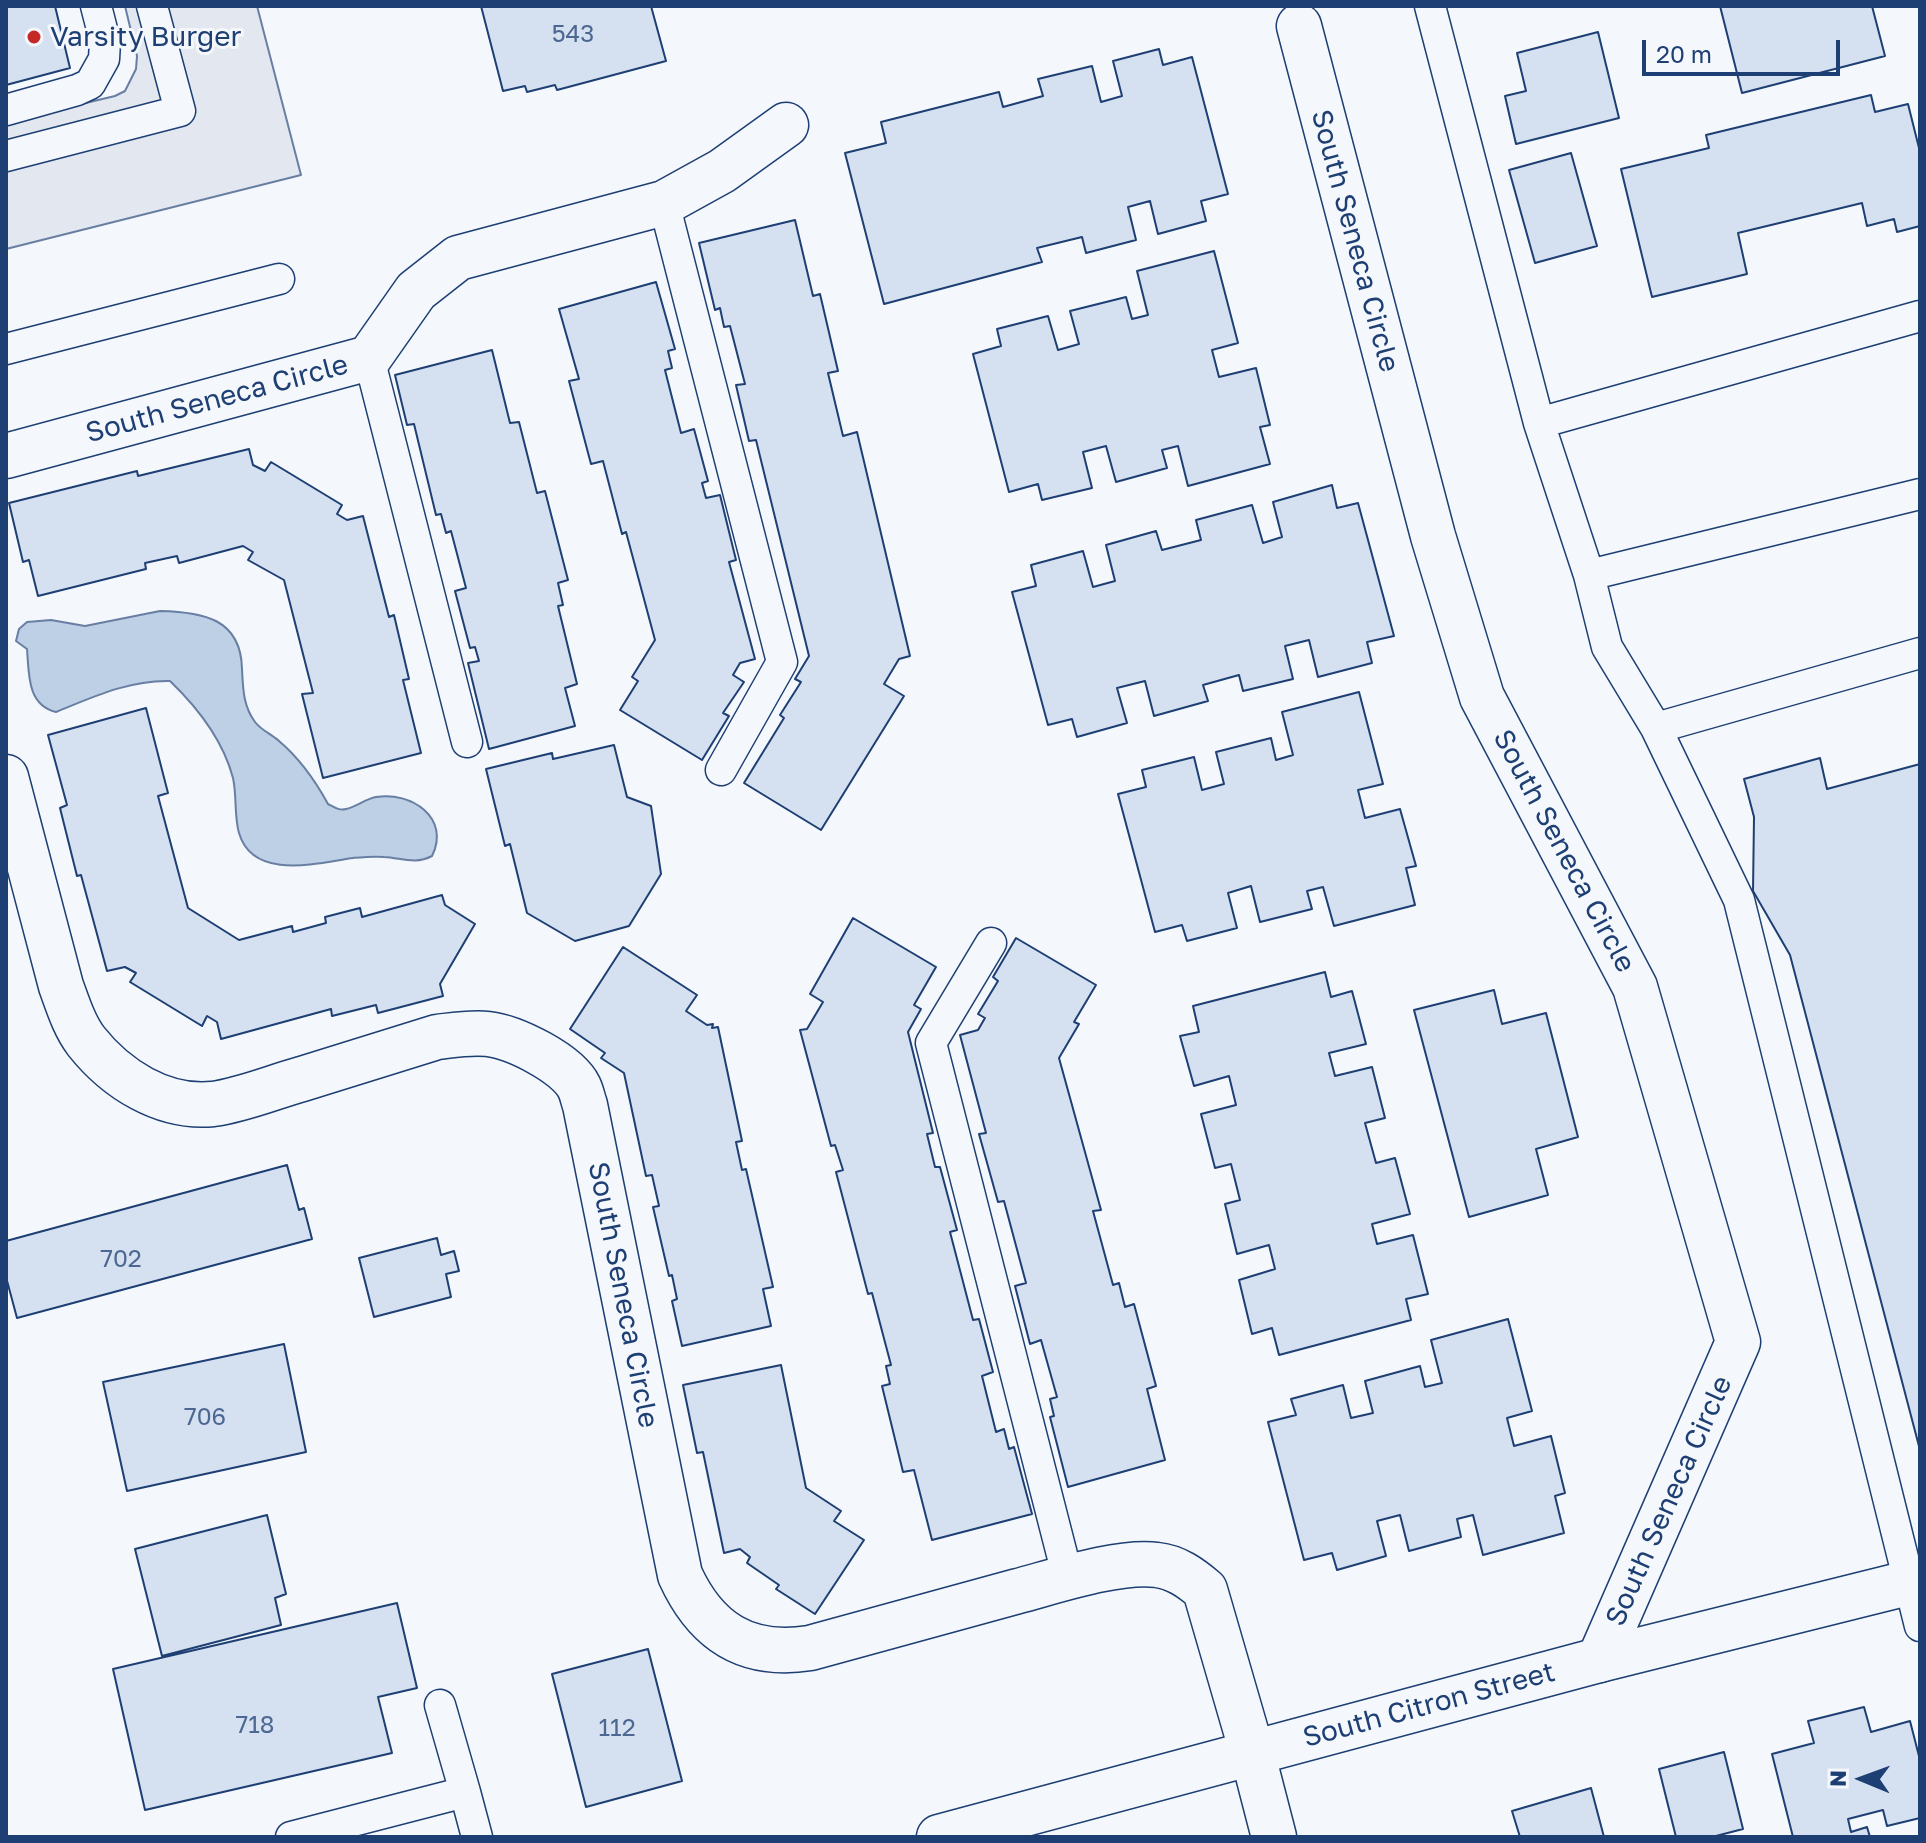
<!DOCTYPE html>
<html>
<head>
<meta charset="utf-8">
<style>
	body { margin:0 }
	#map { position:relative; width:1926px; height:1843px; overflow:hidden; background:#f4f7fb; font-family:"Golos Text",sans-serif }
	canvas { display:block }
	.frame { position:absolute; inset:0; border:8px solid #1d3f73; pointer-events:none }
	.north { position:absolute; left:1822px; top:1739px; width:80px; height:80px; -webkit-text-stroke:6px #f4f7fb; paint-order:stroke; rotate:271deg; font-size:22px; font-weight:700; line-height:32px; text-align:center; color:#1d3f73 }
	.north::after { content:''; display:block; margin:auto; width:28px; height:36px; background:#1d3f73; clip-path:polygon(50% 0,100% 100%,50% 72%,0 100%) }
	.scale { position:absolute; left:1642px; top:40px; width:198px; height:36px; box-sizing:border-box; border:4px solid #1d3f73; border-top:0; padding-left:10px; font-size:24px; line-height:28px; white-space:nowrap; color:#1d3f73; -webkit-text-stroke:6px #f4f7fb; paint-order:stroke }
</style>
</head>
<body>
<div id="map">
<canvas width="1926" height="1843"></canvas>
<div class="frame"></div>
<div class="north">N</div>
<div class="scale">20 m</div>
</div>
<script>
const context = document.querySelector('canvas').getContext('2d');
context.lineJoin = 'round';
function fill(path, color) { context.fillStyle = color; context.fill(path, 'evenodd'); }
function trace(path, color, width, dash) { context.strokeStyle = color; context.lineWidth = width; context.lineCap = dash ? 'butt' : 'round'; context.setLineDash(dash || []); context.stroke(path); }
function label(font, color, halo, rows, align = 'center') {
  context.font = font + ' "Golos Text",sans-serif'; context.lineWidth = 6; context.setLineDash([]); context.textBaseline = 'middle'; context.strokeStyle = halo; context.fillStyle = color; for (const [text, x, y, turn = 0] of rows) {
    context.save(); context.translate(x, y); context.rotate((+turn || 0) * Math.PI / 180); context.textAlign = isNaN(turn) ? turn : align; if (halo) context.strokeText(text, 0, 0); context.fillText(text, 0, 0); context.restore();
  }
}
const parking = new Path2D(`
	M125,6H257L301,175L6,249V122L115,96L125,91L136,69L137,56Z`);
const water = new Path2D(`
	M160,611C202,612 241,618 242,669C243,688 243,706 255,722C261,730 271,734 279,741C298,757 316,782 328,804C334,807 339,811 346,809C356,807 365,799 376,797C411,791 451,818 432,856C415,865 402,858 384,857C374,856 364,857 353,858C318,863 253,881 239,833C234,816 237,796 233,778C223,740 198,708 170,681C129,680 93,697 56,712C27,705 29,674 27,649L16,641L19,629L27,622L51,620L85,626Z`);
const building = new Path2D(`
	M6,6H55L70,68L6,85Z
	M481,6H651L666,61L557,90L555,85L527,92L525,86L503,91Z
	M1720,6H1872L1885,56L1742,93Z
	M1598,32L1619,118L1516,144L1505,96L1526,91L1517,53Z
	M1159,49L1163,65L1192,57L1228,194L1201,201L1206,221L1158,234L1150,201L1128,207L1136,240L1086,253L1082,237L1037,248L1042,262L884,304L845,153L886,143L881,122L999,92L1003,107L1043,96L1038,79L1092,66L1101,102L1122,96L1113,61Z
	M1871,95L1875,112L1908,104L1920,152V226L1897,232L1894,219L1867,226L1862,203L1738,233L1747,274L1652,297L1621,169L1709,148L1706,135Z
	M1571,153L1597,246L1535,263L1509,170Z
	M795,220L813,296L820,294L838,371L828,373L843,436L857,432L910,656L899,659L884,684L904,696L821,830L744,783L784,718L780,715L801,682L795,679L809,656L756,440L749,441L736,385L745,384L730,326L724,327L720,308L715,310L699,243Z
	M1214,251L1238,343L1212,350L1219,377L1256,368L1270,425L1260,427L1270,464L1188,486L1178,446L1162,450L1167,468L1116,482L1106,446L1083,452L1092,488L1042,500L1038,484L1009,492L973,354L1001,346L997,329L1048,316L1058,350L1079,344L1070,311L1126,297L1132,319L1148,315L1137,271Z
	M656,282L675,349L668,351L672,368L665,370L681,433L694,429L708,481L702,483L706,498L720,495L736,560L729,562L755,659L740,663L733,675L744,682L723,713L729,716L702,760L620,710L638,681L632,677L655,640L626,532L622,534L603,461L591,464L569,381L579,379L559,309Z
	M492,350L510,423L519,422L537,493L545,491L568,580L558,583L563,605L558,606L577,684L565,688L575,726L489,749L468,663L479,661L475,647L470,648L455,591L466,588L451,531L446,533L441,514L436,515L414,424L407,425L395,375Z
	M249,449L253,465L265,471L271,462L342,505L337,514L347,520L363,516L389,617L394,615L409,679L403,680L421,753L323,778L302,694L313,693L284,580L248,560L253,552L243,546L179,563L177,556L145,563L146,569L38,596L29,560L23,562L9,503L137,471L138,476Z
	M1332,485L1337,508L1358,503L1394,636L1367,642L1372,663L1318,677L1309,640L1285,646L1293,679L1243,691L1239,675L1203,685L1208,701L1154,716L1145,681L1117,688L1127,723L1077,737L1072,719L1048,725L1012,592L1036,586L1031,565L1083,551L1093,587L1115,581L1106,545L1156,531L1162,550L1201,540L1196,520L1252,505L1263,543L1282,537L1273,502Z
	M1359,692L1383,784L1358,790L1365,818L1400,809L1416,866L1406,868L1415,905L1334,926L1323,887L1307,891L1312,909L1260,922L1251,886L1228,893L1237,928L1187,941L1182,925L1155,932L1118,794L1146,787L1142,770L1194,757L1202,790L1224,784L1216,752L1271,738L1276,760L1293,755L1282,712Z
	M146,708L168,793L158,796L188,908L239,940L292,926L293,932L326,923L325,917L360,908L362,917L442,895L445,905L475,924L440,984L443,996L378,1013L376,1005L332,1016L331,1009L221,1039L217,1022L207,1016L202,1026L130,982L136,973L125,967L107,971L81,875L77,876L60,808L67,805L48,735Z
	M614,745L627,797L651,806L661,874L629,926L575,941L527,913L510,844L505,846L486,769L552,753L553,759Z
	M1820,758L1827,789L1920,764V1450L1790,955L1753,891L1754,817L1744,779Z
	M853,918L936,967L914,1005L921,1009L908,1032L933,1133L927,1134L935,1167H940L957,1230L950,1232L973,1320L979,1319L993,1372L982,1376L996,1432L1004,1429L1009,1449L1014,1447L1032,1514L932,1540L914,1470L903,1472L882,1386L890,1384L886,1366L891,1365L872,1293L868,1294L836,1172L843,1170L835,1145L831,1146L800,1030L807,1029L823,1002L810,994Z
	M1016,938L1096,985L1074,1022L1079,1024L1059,1058L1101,1210L1093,1211L1113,1285L1119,1283L1125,1307L1134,1304L1156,1386L1147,1389L1165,1460L1068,1487L1050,1417L1054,1416L1050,1399L1057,1397L1041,1340L1030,1344L1015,1286L1026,1283L1004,1201L998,1202L979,1134L986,1133L960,1035L978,1030L985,1018L978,1014L998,981L993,977Z
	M623,947L697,995L686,1011L707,1025L713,1024L712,1028L718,1027L742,1141L736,1142L742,1170L746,1169L773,1287L763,1289L771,1326L682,1346L672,1301L677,1299L672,1275L669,1276L653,1207L659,1206L652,1175L646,1176L624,1073L601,1058L605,1053L570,1029Z
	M1325,972L1331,997L1352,991L1366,1044L1329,1053L1335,1076L1372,1067L1385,1118L1365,1123L1376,1163L1395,1158L1410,1214L1372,1224L1377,1244L1413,1235L1428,1294L1406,1299L1411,1320L1279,1355L1272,1328L1252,1334L1239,1280L1275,1269L1269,1245L1237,1254L1225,1204L1240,1200L1231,1164L1215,1168L1201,1114L1236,1105L1229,1076L1194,1086L1180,1036L1199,1032L1193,1006Z
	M1494,990L1502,1024L1546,1013L1578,1137L1536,1149L1548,1195L1469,1217L1414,1010Z
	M287,1165L299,1210L304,1208L312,1239L17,1318L6,1277V1241Z
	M437,1238L441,1255L454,1251L459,1271L446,1274L451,1297L374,1317L359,1258Z
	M1508,1319L1532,1411L1507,1418L1514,1446L1551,1436L1565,1493L1555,1496L1564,1533L1483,1555L1473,1515L1457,1519L1461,1537L1409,1551L1400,1515L1377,1521L1386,1556L1337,1570L1332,1553L1304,1560L1268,1422L1296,1415L1291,1399L1343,1385L1351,1418L1373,1413L1365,1381L1420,1366L1425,1387L1442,1383L1431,1340Z
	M284,1344L306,1452L127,1491L103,1382Z
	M781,1365L806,1488L841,1511L834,1521L864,1540L815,1614L776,1589L779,1585L747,1563L750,1557L740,1549L724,1553L703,1452L697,1453L683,1385Z
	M267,1515L286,1594L275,1598L281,1625L162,1656L135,1549Z
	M397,1603L417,1688L378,1697L392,1753L145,1810L113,1669Z
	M648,1649L682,1781L586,1807L552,1674Z
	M1864,1707L1871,1732L1910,1721L1920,1760V1818L1887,1826L1883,1810L1848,1819L1851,1832L1867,1827L1870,1837H1793L1772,1754L1814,1743L1808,1721Z
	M1724,1752L1743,1829L1712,1837H1676L1659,1769Z
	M1591,1788L1604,1837H1520L1512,1811Z`);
const service = new Path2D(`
	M1430,6L1539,423L1589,575L1607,647L1656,728L1739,900L1920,1626
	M6,110L77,90L90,84L104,59L105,41L96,6
	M6,156L180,111L152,6
	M664,203L782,662L721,770
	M6,349L279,279
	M369,358L467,742
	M1539,423L1920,316
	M1589,575L1920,494
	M1656,728L1920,653
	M991,943L931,1043L1068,1578
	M440,1705L465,1792
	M291,1837L465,1792L477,1837`);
const minor = new Path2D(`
	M1299,26L1433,536L1482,697L1635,987L1738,1342L1599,1660
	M6,456L369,358L416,291L458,258L664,203L722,171L786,125
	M6,777L61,986C68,1005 74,1025 86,1041C116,1079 163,1109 213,1104C243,1100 273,1087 302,1079C347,1065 392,1051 437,1037C454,1035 471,1032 488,1034C514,1037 567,1063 579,1087C582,1093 583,1100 585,1105L680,1575C706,1632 747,1658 810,1648C880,1629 949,1610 1018,1591C1056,1581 1119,1560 1157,1565C1176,1567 1191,1578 1205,1590L1252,1752L1274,1837`);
const tertiary = new Path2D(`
	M939,1837L1599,1660L1920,1580`);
const markers = [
	[34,37,8,"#c62828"]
];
const numberNames = [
	["543",573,34],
	["702",121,1259],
	["706",205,1417],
	["718",255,1725],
	["112",617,1728]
];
const poiNames = [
	["Varsity Burger",50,37]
];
const streetNames = [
	["South Seneca Circle",1355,241,75],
	["South Seneca Circle",217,399,-15],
	["South Seneca Circle",1564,851,62],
	["South Seneca Circle",623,1295,79],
	["South Seneca Circle",1669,1501,-66],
	["South Citron Street",1429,1705,-15]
];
fill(parking, '#e3e8f0');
trace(parking, '#687fa3', 2);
fill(water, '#bed0e5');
trace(water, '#687fa3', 2);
fill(building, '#d5e0f0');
trace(building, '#1d3f73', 2);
trace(service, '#1d3f73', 33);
trace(minor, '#1d3f73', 47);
trace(tertiary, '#1d3f73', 47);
trace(service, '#f4f7fb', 30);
trace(minor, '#f4f7fb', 44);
trace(tertiary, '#f4f7fb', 44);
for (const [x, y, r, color] of markers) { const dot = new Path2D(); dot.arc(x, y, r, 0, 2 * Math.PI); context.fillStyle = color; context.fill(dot); trace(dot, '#f4f7fb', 3); }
label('24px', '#4b6792', null, numberNames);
label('28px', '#1d3f73', '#f4f7fb', poiNames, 'left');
label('28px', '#1d3f73', '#f4f7fb', streetNames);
</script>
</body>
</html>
